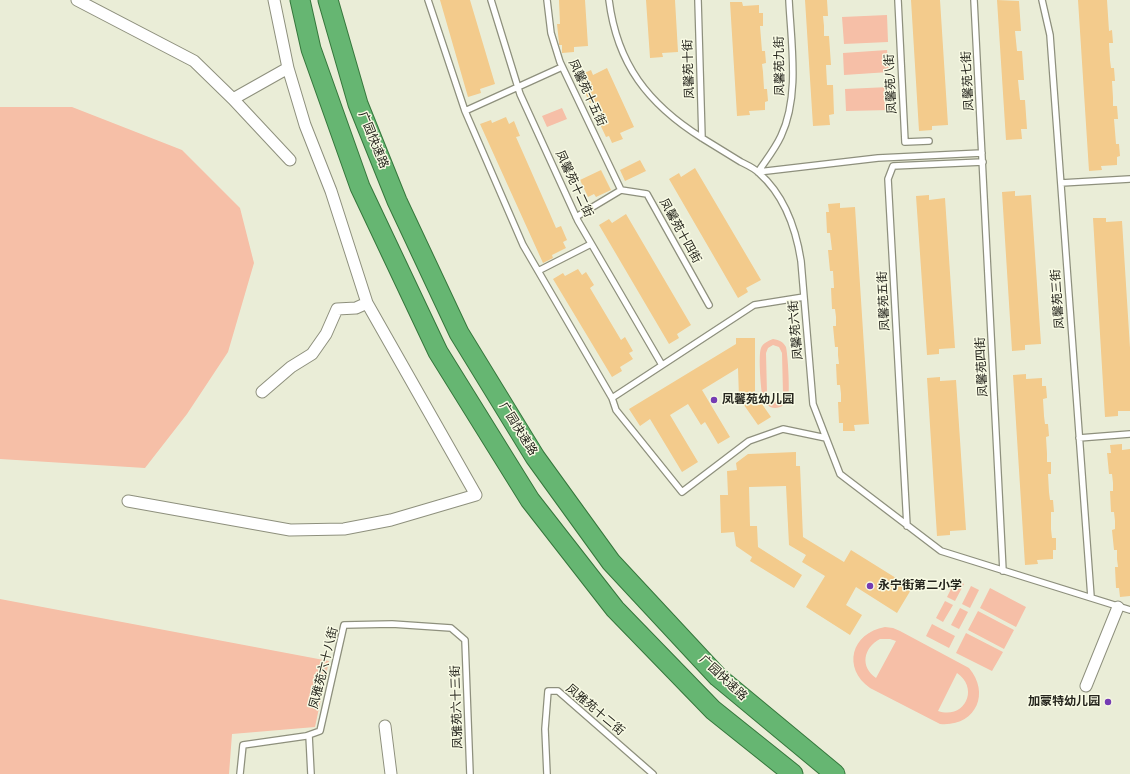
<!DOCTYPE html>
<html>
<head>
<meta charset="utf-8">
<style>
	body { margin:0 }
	canvas { display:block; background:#eaedd7 }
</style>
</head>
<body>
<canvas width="1130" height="774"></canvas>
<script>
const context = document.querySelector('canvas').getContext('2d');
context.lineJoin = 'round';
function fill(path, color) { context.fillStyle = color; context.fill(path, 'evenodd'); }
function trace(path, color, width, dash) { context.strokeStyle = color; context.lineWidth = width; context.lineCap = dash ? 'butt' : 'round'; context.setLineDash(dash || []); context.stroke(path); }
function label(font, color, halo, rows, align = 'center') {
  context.font = font + ' "Fira Sans","Noto Sans SC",sans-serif'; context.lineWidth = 3; context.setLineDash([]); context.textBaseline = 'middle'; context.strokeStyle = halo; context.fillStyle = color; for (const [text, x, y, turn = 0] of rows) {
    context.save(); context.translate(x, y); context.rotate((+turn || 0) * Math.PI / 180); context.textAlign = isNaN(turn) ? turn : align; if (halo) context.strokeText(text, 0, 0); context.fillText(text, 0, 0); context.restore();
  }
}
const green = new Path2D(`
	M887,15L888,42L844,44L842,17Z
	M887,50L889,72L844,75L843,53Z
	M889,87L890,110L846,111L845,89Z
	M0,107H72L182,150L240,208L254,263L228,352L187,414L145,468L0,459Z
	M562,108L567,119L547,127L542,116Z
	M773,339C780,340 783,342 786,347C788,356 790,392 788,399C786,404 781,408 775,408C769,408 766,404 763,400C761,392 758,355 761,348C763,343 768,341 773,339ZM773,345L779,347L782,353L783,394L781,400L775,402L769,400L767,394L766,353L768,348Z
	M956,579L964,584L955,601L947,597Z
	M971,586L979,590L970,608L962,604Z
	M990,588L1026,607L1016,627L980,608Z
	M0,599L329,661L315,727L232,734L229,774H0Z
	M945,601L953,605L943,622L936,618Z
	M960,608L968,612L959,629L951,625Z
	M978,611L1014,630L1004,649L968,630Z
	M932,624L955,636L949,648L926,636Z
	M885,627L893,628L900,631L969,668C991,694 975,727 940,724L870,688C842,668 851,633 885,627ZM880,639H890L896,641L876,678C860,667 863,648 880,639ZM957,673C980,689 964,720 938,711Z
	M966,633L1003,652L992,671L956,653Z`);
const building = new Path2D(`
	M440,0H470L495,84L480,89L481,93L468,97Z
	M559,0H585L588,46L574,47V52L562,53V45H559V43L557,24H560Z
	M646,0H675L678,52L662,53L663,57L650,58Z
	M805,0H827L828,16H823L824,26V36H829L831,65H826L827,85H833L834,114L829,115L830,125L813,126Z
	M911,0H940L948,125L932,126V130L919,131Z
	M997,0L1019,1L1021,31H1015L1017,51H1022L1024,80H1018L1020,100H1025L1027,129H1021L1022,139L1006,140Z
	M1078,0H1107L1109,31L1112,30L1113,43H1109L1110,60L1111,68H1114L1115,81H1112L1113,98V106H1117L1118,119H1114L1116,144H1119L1120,156L1117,157V165L1101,166L1102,170L1089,171Z
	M730,2H742L743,6L759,5V13H763V26H760L762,51H765L766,63L762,64L763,72L764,89H767L768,101L765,102V110L749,111L750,115L737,116Z
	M607,68L634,127L620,133L623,139L612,143L609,136L606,137L597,118L600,117L596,109L593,101L590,103L581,84L584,82L580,75L591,70L593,75Z
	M506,117L509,124L514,121L520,136L516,137L550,214L556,228L561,226L567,240L563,242L566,248L552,255L553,258L543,263L480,124L491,120L492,123Z
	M640,160L646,171L625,181L620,170Z
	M695,168L761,280L746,288L748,292L738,298L669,179L679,173L681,177Z
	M601,170L611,190L596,197L594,194L588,197L580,180Z
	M1015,191V196L1031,195L1041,344L1025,345V350L1012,351L1002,192Z
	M929,195V200L945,198L955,348L939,349V354L927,355L916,196Z
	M840,203V208L855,207L869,424L854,425L855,431H843V423H839L838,402H841V394L840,385H837L836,364H839L838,355V347H835L833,326H836V317L835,309H832L831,288H834L833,271H830L828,250H832L830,233H827L826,212H829L828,204Z
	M626,214L691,325L677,334L679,338L669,344L599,225L609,219L612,223Z
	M1093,218H1106V222L1122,221L1130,348V411H1118V416L1105,417Z
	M578,269L582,275L586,272L594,285L590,288L621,340L625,337L633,351L629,353L633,359L620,367L622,371L612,377L553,279L563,273L565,276Z
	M736,338H755V394L771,417L758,425L739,398L738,368L702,390L730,437L718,444L705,422L701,425L688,404L670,415L698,462L682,472L650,419L640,426L629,409L736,344Z
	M1026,374V379L1042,378V386H1046L1047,398L1043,399L1044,416L1045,424H1048L1049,436L1046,437L1047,454V462H1051V474H1048L1049,492L1050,500H1053L1054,512H1051V529L1052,538H1056V550H1053V559L1037,560L1038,564L1025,565L1013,375Z
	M940,377V381L956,380L966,530L950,531V535L937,536L927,378Z
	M1122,444V450L1130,449V596L1120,597L1119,588H1116L1115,567H1118L1117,559V550H1114L1112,530L1115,529V521L1114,512H1111L1110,491H1113V483L1112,474H1109L1107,453H1111L1110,445Z
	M796,452V466H800L803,537L844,562L851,550L912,588L897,613L856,587L846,605L862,615L850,635L806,607L825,576L802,562L806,555L789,545L786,486L749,487L750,526H757L758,547L802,575L794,588L750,561L752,557L736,546L734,532L721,533L720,495H728L727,471L737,470L736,463L748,454Z`);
const service = new Path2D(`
	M428,0L465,111L523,245L612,398L754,305L804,297
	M491,0L520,94L578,221L662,365
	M547,0L551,33L560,62L621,190
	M609,0C617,64 648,104 702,138C715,146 728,154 741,162C747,165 754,168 759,173C785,196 796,229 801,261L813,404L840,474L941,551L1130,610
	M698,0L702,138
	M898,0L905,142L929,141
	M974,0L1003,571
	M1042,0L1050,35L1091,597
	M465,111L562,67
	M758,172L878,158L982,153
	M758,172C766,160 775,149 781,136C800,96 791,43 789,0
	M1061,183L1130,179
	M576,217L621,190L647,194L709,305
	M538,271L591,244
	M612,398L616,410L682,492L749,441L783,429L826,438
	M1079,438L1130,434
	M907,526L888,179L893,166L983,162
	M309,735L311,774
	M240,774L243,745L306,736L320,731L344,625L392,624L451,628L465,640L470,774
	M547,774L545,729L548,691H558L653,774`);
const minor = new Path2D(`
	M77,0L194,61L233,99L290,160
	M233,99L288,68
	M262,392L291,367L312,354L326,334L337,309L356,308L367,303
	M128,501L290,530L344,529L391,520L476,495L367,303L331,191L305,125L288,68L274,0
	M1086,686L1118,607
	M385,726L391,774`);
const trunk = new Path2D(`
	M300,0L311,49L360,187L438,352L530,500L615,609L713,710L793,774
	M328,0L358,104L397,201L459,333L535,457L611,562L718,677L835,774`);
const markers = [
	[714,400,4,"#753cb3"],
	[870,586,4,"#753cb3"],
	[1108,702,4,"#753cb3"]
];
const streetNames = [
	["凤馨苑九街",780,66,-91],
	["凤馨苑十街",689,69,-92],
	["凤馨苑七街",968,81,-93],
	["凤馨苑八街",891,84,-93],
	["凤馨苑十五街",587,93,65],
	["广园快速路",373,140,68],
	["凤馨苑十二街",574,184,65],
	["凤馨苑十四街",680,231,61],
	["凤馨苑三街",1058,299,-94],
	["凤馨苑五街",884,301,-93],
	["凤馨苑六街",796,330,-95],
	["凤馨苑四街",982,367,-93],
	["广园快速路",518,429,58],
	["凤雅苑六十八街",324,668,-76],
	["广园快速路",723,678,43],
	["凤雅苑六十三街",457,707,-92],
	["凤雅苑十二街",595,710,40]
];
const poiNames = [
	["凤馨苑幼儿园",722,400],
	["永宁街第二小学",878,586],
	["加蒙特幼儿园",1100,702,"right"]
];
fill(green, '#f6bfa7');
fill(building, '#f3cb8c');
trace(service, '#8e907d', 8);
trace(minor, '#8e907d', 13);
trace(trunk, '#36773c', 21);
trace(service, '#fff', 5.5);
trace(minor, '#fff', 11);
trace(trunk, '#66b672', 19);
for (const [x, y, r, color] of markers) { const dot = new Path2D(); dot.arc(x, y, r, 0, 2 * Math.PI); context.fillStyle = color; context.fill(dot); trace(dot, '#f8fae4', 1.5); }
label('12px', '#24241c', '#f8fae4', streetNames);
label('bold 12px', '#24241c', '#f8fae4', poiNames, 'left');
</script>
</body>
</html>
